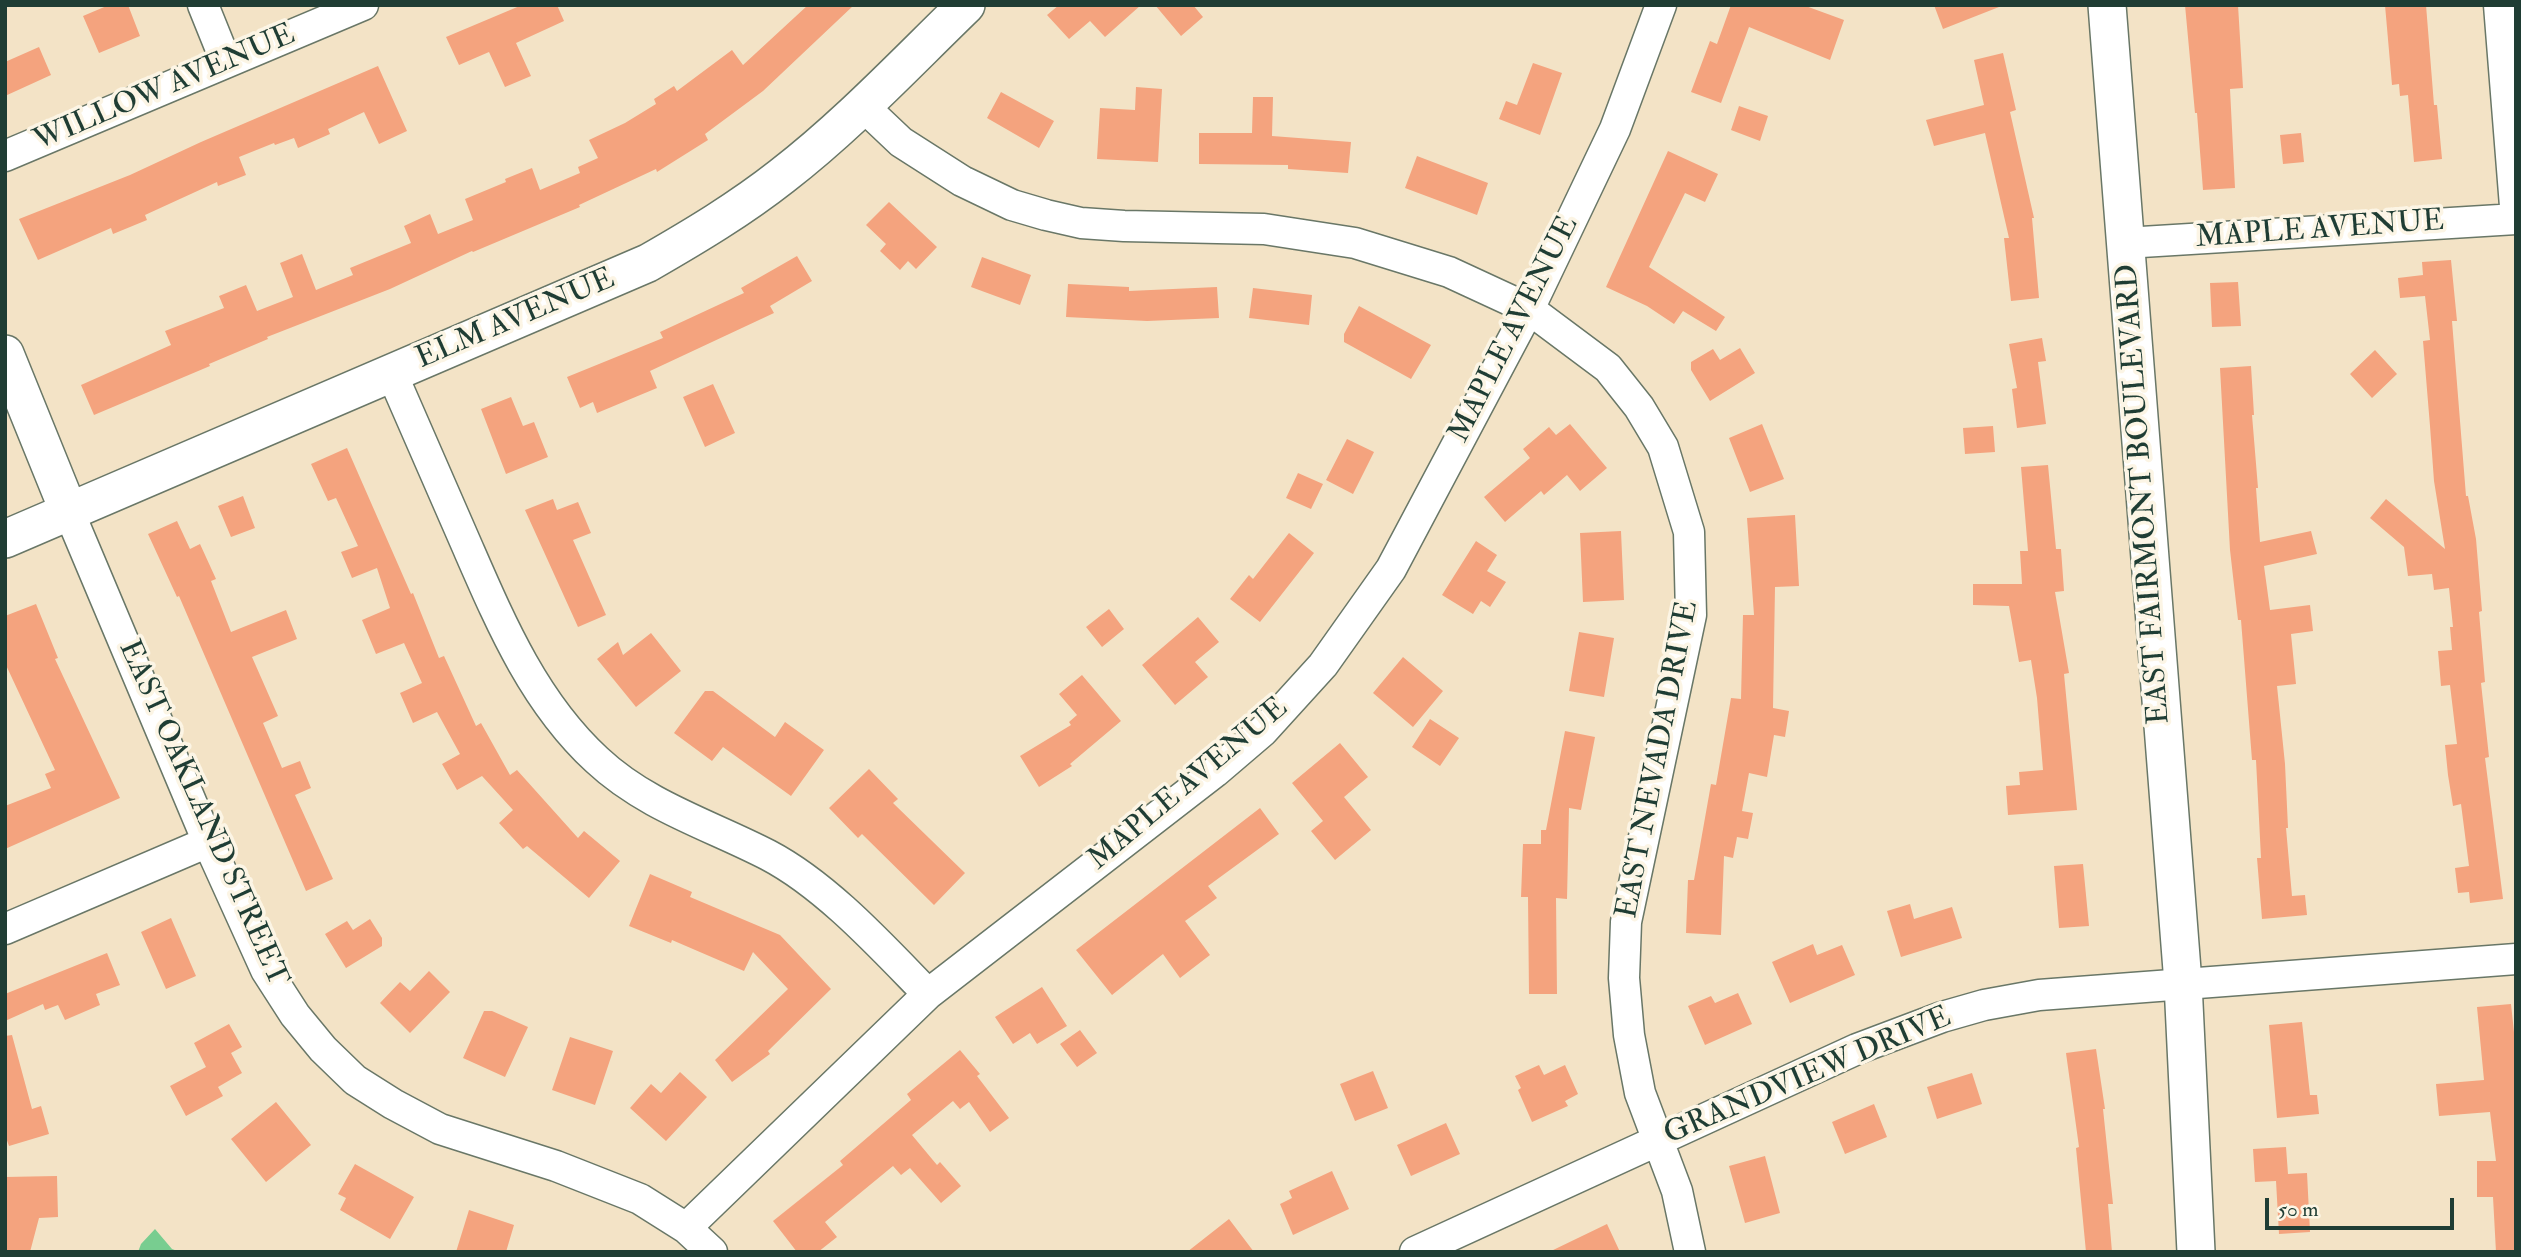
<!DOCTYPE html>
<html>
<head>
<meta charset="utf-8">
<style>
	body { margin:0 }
	#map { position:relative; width:2521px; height:1257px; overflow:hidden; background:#f3e3c6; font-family:"IM FELL Double Pica",serif }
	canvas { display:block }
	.frame { position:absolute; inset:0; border:7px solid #1f3d34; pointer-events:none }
	.scale { position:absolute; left:2265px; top:1198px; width:189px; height:32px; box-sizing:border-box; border:4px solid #1f3d34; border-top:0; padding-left:9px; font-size:21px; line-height:24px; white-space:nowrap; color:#1f3d34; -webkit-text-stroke:5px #fcf5e5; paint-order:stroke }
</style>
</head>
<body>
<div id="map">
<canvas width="2521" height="1257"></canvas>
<div class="frame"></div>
<div class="scale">50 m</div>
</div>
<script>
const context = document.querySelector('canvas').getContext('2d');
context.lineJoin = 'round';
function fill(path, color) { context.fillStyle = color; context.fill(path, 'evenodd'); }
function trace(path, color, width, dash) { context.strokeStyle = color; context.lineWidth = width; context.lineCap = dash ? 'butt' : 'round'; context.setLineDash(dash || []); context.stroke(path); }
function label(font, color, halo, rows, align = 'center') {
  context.font = font + ' "IM FELL Double Pica",serif'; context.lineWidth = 7; context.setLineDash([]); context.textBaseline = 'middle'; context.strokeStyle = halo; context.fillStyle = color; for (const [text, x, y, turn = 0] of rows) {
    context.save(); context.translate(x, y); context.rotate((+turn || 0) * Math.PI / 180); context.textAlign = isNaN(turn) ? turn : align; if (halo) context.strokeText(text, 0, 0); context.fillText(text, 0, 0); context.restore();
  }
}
const green = new Path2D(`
	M155,1229L172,1249L180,1252H138L141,1244Z`);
const building = new Path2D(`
	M109,5H128L140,36L99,53L83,16Z
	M522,5H557L564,21L516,43L531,76L505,87L489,52L459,65L446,37Z
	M808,5H854L763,91L705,134L708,140L657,172L656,169L579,205L580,207L473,252L472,251L390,289L267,337L268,339L209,364L210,366L94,415L81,385L171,345L165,331L224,308L219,296L246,285L257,311L293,297L280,263L302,254L316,290L353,275L350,268L411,243L404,226L430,214L438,234L473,220L465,199L506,182L505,179L532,168L540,190L580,173L578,167L598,158L589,140L625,123L656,104L654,99L674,86L677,91L732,50L743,65Z
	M1059,5H1141L1105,37L1090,21L1069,39L1047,15Z
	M1155,5H1193L1203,17L1181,36Z
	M1731,5H1803L1844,20L1830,60L1749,27L1721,103L1691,92L1710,41L1717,44Z
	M1934,5H1999V7L1943,29Z
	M2185,5H2238L2243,88L2230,89L2235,188L2203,190L2197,113H2195Z
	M2385,5H2426L2434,105H2437L2442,159L2414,162L2408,95L2400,96L2399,84L2392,85Z
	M39,47L51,75L5,96V62Z
	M2003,53L2016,110L2010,112L2034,218H2032L2039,298L2011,301L2004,238H2009L1985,133L1934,146L1926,120L1984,105L1974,60Z
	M1533,63L1562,73L1540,135L1499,119L1506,101L1517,105Z
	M378,66L407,131L379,144L364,112L328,129L330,134L298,148L294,138L275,145L274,143L239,157L246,175L218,186L217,182L145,215L147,220L113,234L111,228L38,260L19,219L130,175L201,142Z
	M1136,87L1162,89L1158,162L1097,159L1100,108L1135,110Z
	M1001,92L1054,121L1039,148L987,118Z
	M1253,97H1273L1272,136L1351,142L1348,173L1288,169V165L1199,164V133H1252Z
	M1739,106L1768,116L1760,141L1731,130Z
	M2301,133L2304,162L2283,164L2280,135Z
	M1668,151L1718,174L1705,202L1685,193L1649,267L1725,317L1716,331L1683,311L1674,324L1647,306L1606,287Z
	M1417,156L1488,183L1477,215L1405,188Z
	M889,202L937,247L916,269L908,261L900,270L880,251L886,244L866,225Z
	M797,256L812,281L770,306L774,313L650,371L657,388L597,413L593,402L580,408L567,377L663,338L660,332L744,293L741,288Z
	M982,257L1031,275L1020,305L971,287Z
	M2451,260L2457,321H2452L2466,496H2468L2476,539L2482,611L2479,612L2485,682L2481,683L2489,757L2485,758L2503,899L2470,903L2469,892L2458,893L2455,868L2469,866L2461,804L2453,806L2448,775L2445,745L2457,744L2450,685L2441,686L2438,651L2452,650L2450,627H2453L2449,588L2434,590L2432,574L2408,576L2404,547L2370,518L2386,499L2445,549L2434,481L2430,426L2423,341L2430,340L2425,296L2400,298L2398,278L2423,275L2422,262Z
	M2238,282L2241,326L2212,327L2210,283Z
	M1068,284L1129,287V291L1217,287L1219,318L1147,321L1066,317Z
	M1253,288L1312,295L1309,325L1249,318Z
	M1359,306L1431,345L1411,379L1344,342V334Z
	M2042,338L2046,361L2038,362L2046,424L2017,428L2012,389L2017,388L2009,344Z
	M1740,348L1755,373L1710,401L1691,370V362L1713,349L1720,360Z
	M2375,350L2397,374L2372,398L2350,374Z
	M2251,366L2254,415H2252L2258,488H2256L2260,542L2311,531L2317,554L2264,566L2270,610L2310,605L2313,631L2291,634L2296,684L2277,686L2285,764L2288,828H2286L2292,896L2305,895L2307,915L2262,919L2257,858H2261L2256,760H2252L2241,620H2238L2230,550L2220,368Z
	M713,384L735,433L705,447L683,397Z
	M511,397L523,426L534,422L548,457L506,474L481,409Z
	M1570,424L1607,468L1580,491L1567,475L1544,495L1541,491L1505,522L1484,497L1530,458L1523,449L1549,427L1556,435Z
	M1762,424L1784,479L1750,492L1729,438Z
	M1993,426L1995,452L1965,454L1963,428Z
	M1347,439L1374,452L1353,494L1326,480Z
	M347,448L411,594L413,593L439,658L444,656L476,726L481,723L510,775L517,770L578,838L584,831L620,861L589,898L527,846L523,849L499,823L513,810L482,776L457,790L442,764L460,754L437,712L413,723L400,693L422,683L404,643L376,654L362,620L390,608L377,568L352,578L341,552L358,546L336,498L328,501L311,464Z
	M2048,465L2056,549H2061L2064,591L2055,592L2069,673L2064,674L2077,810L2008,815L2006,786L2020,785L2019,772L2043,770L2037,698L2031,660L2019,662L2009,606L1973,605V584H2022L2020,551H2028L2021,467Z
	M1298,473L1323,484L1311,509L1286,498Z
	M243,496L255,528L231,537L218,506Z
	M553,499L557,510L578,502L591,533L573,540L606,615L578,627L525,510Z
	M1795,515L1799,586L1775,587L1773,708L1789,711L1785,737L1774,735L1767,777L1749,773L1742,811L1753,813L1748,839L1737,837L1733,858L1724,856L1721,935L1686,933L1688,880H1694L1711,784L1716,785L1731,698L1741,699L1743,615H1754L1747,518Z
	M177,521L190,549L200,544L216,579L211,581L231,632L286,610L297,639L252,657L278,716L263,723L282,768L300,761L311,788L295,795L333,879L306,891L179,596L177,597L148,534Z
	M1621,531L1624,600L1583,602L1580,533Z
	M1289,533L1314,553L1260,622L1230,599L1249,575L1253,579Z
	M1476,541L1497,555L1487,571L1506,582L1490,607L1481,601L1473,614L1442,595Z
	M36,604L58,658L55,659L120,798L5,849V806L51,788L45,774L55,770L5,663V616Z
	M1109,609L1124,629L1102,647L1086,627Z
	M1198,617L1219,642L1195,662L1208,677L1175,705L1142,665Z
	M1579,632L1614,638L1604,697L1569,691Z
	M651,633L681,671L636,707L597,659L618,642L623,655Z
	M1403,657L1443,691L1413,727L1373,693Z
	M1082,675L1121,721L1070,764L1072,766L1039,787L1020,756L1071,725L1069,722L1077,715L1059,694Z
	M705,691H713L775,737L785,722L824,750L791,796L723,747L712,761L674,733Z
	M1430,719L1459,738L1440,766L1412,747Z
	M1565,731L1595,737L1581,810L1569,808L1567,899L1556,898L1557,994H1529L1528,897H1521L1523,844H1541V830H1546Z
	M1340,743L1368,777L1344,797L1371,830L1335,860L1311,831L1323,821L1292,783Z
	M869,769L898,799L893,803L965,873L934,905L862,834L858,838L829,808Z
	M1260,808L1279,834L1208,886L1217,898L1185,921L1210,955L1180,978L1163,954L1112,995L1076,950Z
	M2083,864L2089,926L2059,928L2054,866Z
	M650,874L692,892L690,897L780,935L831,989L768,1051L770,1054L732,1082L715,1060L788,989L753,952L744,971L672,940L671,943L629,926Z
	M1910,904L1914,919L1952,907L1962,938L1901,957L1887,911Z
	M171,918L196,976L166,989L141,932Z
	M370,919L382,938V946L346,968L325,934L347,921L353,930Z
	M1813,944L1817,955L1842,945L1855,975L1790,1003L1772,962Z
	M107,953L120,985L96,994L100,1005L65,1020L58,1005L45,1010L43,1004L5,1021V994Z
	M429,971L450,992L410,1033L380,1003L400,982L410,991Z
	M1042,987L1067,1026L1037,1044L1030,1033L1013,1044L995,1017Z
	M1738,993L1752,1024L1705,1045L1688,1006L1711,996L1715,1003Z
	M2511,1004L2516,1051V1252H2496L2493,1197H2477V1161H2496L2490,1112L2439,1116L2436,1084L2484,1080L2477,1007Z
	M484,1011H492L528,1027L505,1077L463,1058Z
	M2302,1022L2310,1095H2317L2319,1114L2277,1118L2269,1025Z
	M229,1024L242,1047L231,1053L242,1073L218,1087L223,1096L186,1116L170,1086L206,1067L194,1043Z
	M1080,1030L1097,1053L1077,1067L1060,1044Z
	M12,1035L32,1109L41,1106L49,1134L9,1146L5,1135V1036Z
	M570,1037L613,1051L595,1105L552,1090Z
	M2096,1049L2105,1109H2103L2113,1204H2108L2112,1252H2086L2076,1148L2079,1147L2066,1053Z
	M960,1050L980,1074L977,1076L1009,1118L990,1132L969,1102L960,1109L953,1101L912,1135L937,1165L940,1162L961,1186L941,1203L910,1168L901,1175L893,1166L825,1222L837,1237L818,1252H797L773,1221L843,1165L840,1161L911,1100L907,1094Z
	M1539,1065L1544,1075L1565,1065L1578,1094L1565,1101L1568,1106L1532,1122L1518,1090L1521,1088L1515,1076Z
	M1373,1071L1388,1108L1355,1121L1340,1084Z
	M680,1072L707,1097L666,1141L630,1108L651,1084L661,1093Z
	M1972,1073L1982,1104L1937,1119L1927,1087Z
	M276,1102L311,1145L266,1182L231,1139Z
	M1874,1104L1887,1137L1845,1154L1832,1122Z
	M1446,1123L1460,1154L1411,1176L1397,1145Z
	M2286,1147L2288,1174L2307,1173L2310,1232L2279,1234L2276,1181L2255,1182L2253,1149Z
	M1765,1156L1780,1213L1745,1223L1729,1166Z
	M355,1164L414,1197L390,1239L340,1210L346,1198L338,1194Z
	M1332,1171L1349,1209L1293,1235L1280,1204L1292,1198L1289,1191Z
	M57,1176L58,1217L39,1218L30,1252H5V1177Z
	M469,1210L514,1225L506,1252H456Z
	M1229,1219L1254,1252H1187Z
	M1607,1224L1620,1252H1549Z`);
const minor = new Path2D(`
	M203,5L226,62
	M2499,5L2516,219
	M863,106L901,142L962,181L1012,205L1046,215L1081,223L1124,226L1264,229L1355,243L1449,272L1529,309L1608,368L1639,407L1663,447L1689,532L1691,615L1626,922L1624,978L1629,1035L1640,1093L1677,1191L1690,1252
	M5,156L363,5
	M2125,243L2516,219
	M392,374C416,429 440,484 464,539C499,619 532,700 597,760C646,806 710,825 768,855C827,886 882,947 928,994
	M69,512L208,842L266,970L295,1015L323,1049L355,1080L393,1104L440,1129L556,1166L640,1199L686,1228L712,1252
	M5,929L208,842
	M686,1228L928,994L1215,772L1263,731L1323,665L1391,569L1529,309L1615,129L1661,5
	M1415,1252L1857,1049L1942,1017L1984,1005L2039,995L2516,959`);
const tertiary = new Path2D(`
	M2107,5L2183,983L2196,1252
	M5,354L69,512
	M5,539L648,263C695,236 740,209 782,176C848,125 906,63 966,5`);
const streetNames = [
	["WILLOW AVENUE",165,89,-23],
	["MAPLE AVENUE",2320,231,-4],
	["ELM AVENUE",516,320,-23],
	["MAPLE AVENUE",1515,330,-63],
	["EAST FAIRMONT BOULEVARD",2145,494,-94],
	["EAST NEVADA DRIVE",1659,760,-79],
	["MAPLE AVENUE",1189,785,-40],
	["EAST OAKLAND STREET",202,814,66],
	["GRANDVIEW DRIVE",1808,1077,-23]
];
fill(green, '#78cd90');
fill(building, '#f4a37e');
trace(minor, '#697767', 33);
trace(tertiary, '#697767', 40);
trace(minor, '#fff', 30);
trace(tertiary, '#fff', 37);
label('30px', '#1f3d34', '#fcf5e5', streetNames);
</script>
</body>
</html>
